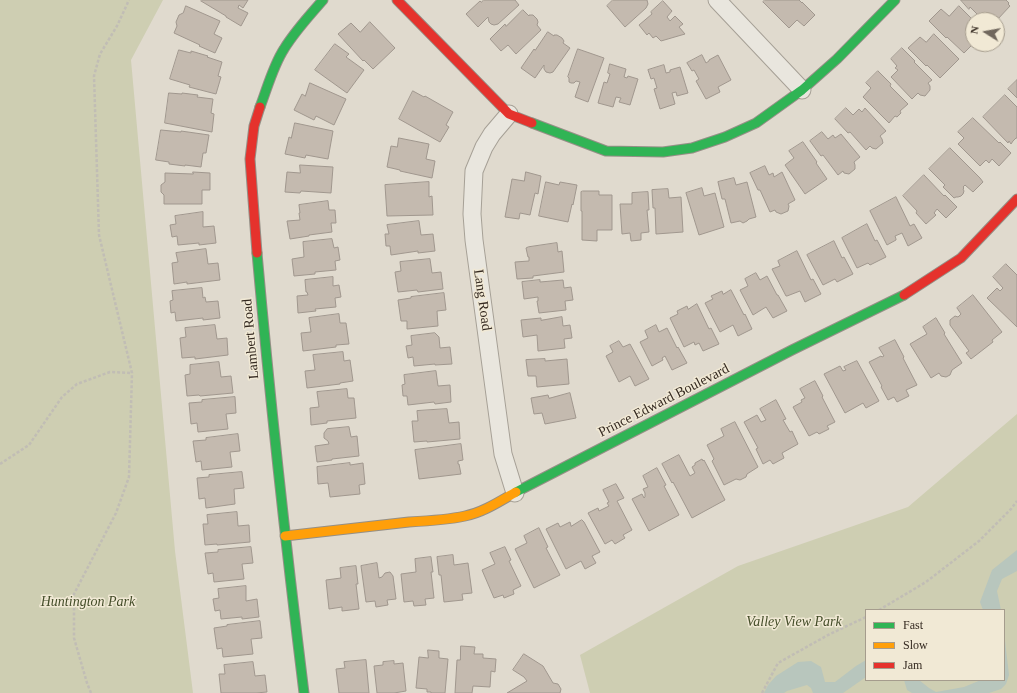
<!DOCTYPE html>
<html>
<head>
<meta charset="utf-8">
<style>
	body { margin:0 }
	#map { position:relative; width:1017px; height:693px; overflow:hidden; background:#e0dace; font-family:Georgia,serif }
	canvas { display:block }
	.legend { position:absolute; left:865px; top:609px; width:140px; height:72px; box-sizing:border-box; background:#f1e9d5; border:1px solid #a59c8d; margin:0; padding:5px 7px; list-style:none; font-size:12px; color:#342920 }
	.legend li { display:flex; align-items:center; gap:8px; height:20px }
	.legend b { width:20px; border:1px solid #a59c8d }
	.north { position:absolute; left:965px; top:12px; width:40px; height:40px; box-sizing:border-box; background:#f1e9d5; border:1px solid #a59c8d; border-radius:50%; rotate:281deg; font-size:11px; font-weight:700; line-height:16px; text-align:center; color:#342920 }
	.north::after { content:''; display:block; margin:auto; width:14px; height:18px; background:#70675d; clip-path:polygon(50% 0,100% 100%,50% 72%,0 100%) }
</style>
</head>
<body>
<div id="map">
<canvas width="1017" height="693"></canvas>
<ul class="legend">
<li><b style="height:5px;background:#30b455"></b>Fast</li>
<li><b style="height:5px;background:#ff9f0a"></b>Slow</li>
<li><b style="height:5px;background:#e5322d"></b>Jam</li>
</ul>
<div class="north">N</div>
</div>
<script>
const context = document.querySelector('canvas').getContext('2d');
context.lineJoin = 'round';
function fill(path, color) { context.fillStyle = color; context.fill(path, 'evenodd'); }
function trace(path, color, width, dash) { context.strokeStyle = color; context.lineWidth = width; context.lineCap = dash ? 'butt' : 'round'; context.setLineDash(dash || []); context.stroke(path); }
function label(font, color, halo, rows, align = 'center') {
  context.font = font + ' Georgia,serif'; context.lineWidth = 3; context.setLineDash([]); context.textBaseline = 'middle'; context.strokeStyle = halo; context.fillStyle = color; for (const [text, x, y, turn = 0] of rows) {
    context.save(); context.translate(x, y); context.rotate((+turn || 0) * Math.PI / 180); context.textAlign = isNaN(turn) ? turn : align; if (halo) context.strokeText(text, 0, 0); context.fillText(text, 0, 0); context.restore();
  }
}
const green = new Path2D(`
	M0,0H163L131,60L175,551L193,693H0Z
	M1017,414V693H590L580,655L738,566L908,507ZM866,610H1004V680H866Z`);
const water = new Path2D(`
	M1017,550V571L1002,579L997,591L1001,610H983L980,602L992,570Z
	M1004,632L1009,675L1006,684L1001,689L989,693H912L907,690L904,680H919L929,688L936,692L964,687L981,680H1004Z
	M866,660V677L843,693H813L811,688L807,685L787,691L784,693H764L768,685L776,676L798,662L811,661L821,667L825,682H835L856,666Z`);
const building = new Path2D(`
	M202,0H248L243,8L239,5L238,8L248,13L241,26L226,17V16L201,1Z
	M484,0H515L519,5L498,24L494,25L491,24L489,22L488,17L478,27L466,14L480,1L481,2Z
	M613,0H647L648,4L646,8L625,27L607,6Z
	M765,0H799L802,3V2L815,15L804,26L797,20L789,28L763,2Z
	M961,0H1006L1009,3L1008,4L1010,6L997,20H983L970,7L969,9Z
	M663,1L672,11L667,17L670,21L675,16L683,24L679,27L685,34L661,41L656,36L653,38L649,33L647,35L639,25L652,14L651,12Z
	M186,6L220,21L214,34L222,38L215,53L199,46L200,45L174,33L177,26L176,22L179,15L183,13Z
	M959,6L973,20V44L964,53L947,37L946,38L929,21L941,9L949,16Z
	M523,10L529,16V15H533L537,19L538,22L537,25L541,30L516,54L508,45L501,51L490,39L505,24L506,26Z
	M370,22L395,48L373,69L364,60L363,61L338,34L351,23L360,32Z
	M548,32L554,36V35H557L562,38L564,41L563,43L570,48L553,72L550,73L546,72L544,69V65L535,78L521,68L534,49L535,50Z
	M934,34L959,59L940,78L927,65L926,66L908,48L920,37L926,42Z
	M335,44L349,54L346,57L364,70L347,93L315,70Z
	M902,48L915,61L914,62L932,80L928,83L930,86V90L925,96L920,95L918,93L912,99L891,77L898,70L895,68L897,66L891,59Z
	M578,49L604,58L588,102L575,97L580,82L576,81L574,83H571L569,82V78L568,77Z
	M179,50L191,53V51L208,56L207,57L222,62L218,76L221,77L216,94L189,87L190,85L170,79Z
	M702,55L706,63L709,61V60L718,55L731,80L718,87L720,92L706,99L696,81L699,79L694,70L692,71L687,63Z
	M610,64L626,69L624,77L627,78L628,76L638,79L630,105L619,102L621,98L616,97L613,107L598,103L604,82L607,83L610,74L608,73Z
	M664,65L666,73L670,72V70L680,67L688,93L677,96L676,92L672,93L675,104L660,109L654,89L657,88L654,78L651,79L648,70Z
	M878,71L891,84L890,86L908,104L900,111L901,113L897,117L895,116L889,123L863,97L871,88L866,83Z
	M1017,80V98L1008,89Z
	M310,83L346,99L334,125L316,116L314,120L294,110L302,94L305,96Z
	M413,91L424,97L425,96L453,112L446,125L449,127L440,142L399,119Z
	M169,93L182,94V93L198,95L197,97L213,99L211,113L214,114L212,132L165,123Z
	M1005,95L1017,107V138H1016L1013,141L1011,144L1009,141L1008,143L983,117Z
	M846,108L853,115L859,109L862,112L865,108L886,131L880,136L882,139L883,143L876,149L872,148L870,146L866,150L850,132L848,133L835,119Z
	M973,118L999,143L1000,142L1011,153L999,166L992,159L989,163L986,160L980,166L958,144L964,138L958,132Z
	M295,123L333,131L328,159L306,155L305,158L285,154L289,137L291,138Z
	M161,130L181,132V131L209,135L206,153H203L201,167L185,165V166L169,164V162L156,160Z
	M822,132L828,139L833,135L835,138L841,134L860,157L854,162L855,165V169L849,174L844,173L843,171L838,175L823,155L821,156L810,141Z
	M399,138L429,144L426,159L435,161L432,178L400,171V170L387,167L391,146L397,147Z
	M803,142L817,162L816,163L827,179L805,194L785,165L794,158L789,151Z
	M950,148L980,178L983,182L973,192L965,185L963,187L964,188L963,189L964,191L963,194L961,196L958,197H956L954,198L943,187L945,185L929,169Z
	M300,165L333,167L331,193L301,191L300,193L285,192L287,172L300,173Z
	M765,166L769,175L773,173L774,177L782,172L795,200L788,204L789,206L788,211L781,214L776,212L775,210L770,212L760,190H758L750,173Z
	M193,172L210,173V190H202V204H164V195L161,192V185L165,182V173L193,174Z
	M526,172L541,176L538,194L535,193L530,215L520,213L519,219L505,217L512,179L524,181Z
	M924,175L944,196L945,195L957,207L946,218L937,209L934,213L936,215L926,224L916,213L917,211L903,196Z
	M734,178L736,185L747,182L756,217L749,219L747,221L743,223L740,221L731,223L725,199H722L718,182Z
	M429,182V197L432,196L433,215L387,216L385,185Z
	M546,182L559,185L560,182L577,185L573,205L572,204L568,222L539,216Z
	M702,188L704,196L715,193L724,227L699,235L686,193Z
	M668,189L669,198L681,197L683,232L656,234L655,208H653L652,190Z
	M583,191H599V195H612V230H597V241L582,240V211H581V192Z
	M648,192L649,210H647L649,232L641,233V240L631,241L630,233L622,234L620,204H632V193Z
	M896,197L910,226L914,224L922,238L908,246L902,233L895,236L896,239V240L887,245L870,211Z
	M328,201L329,210H335L336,223H331L332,232L309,235V236L290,239L287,221L300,220L299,213H300L299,205Z
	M203,212V227L214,226L216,243L199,245V243L178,245L177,236L172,237L170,225L176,224L175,216Z
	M419,221L421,235L433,234L435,251L418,253V251L391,255L390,246H386L385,234H389L387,225Z
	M867,224L875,241L877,240L886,257L870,265L868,263L857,268L842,238Z
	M332,239L334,248L338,247L340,260L335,261L336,270L315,272V274L294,276L292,259L304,257L303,242Z
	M834,241L842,258L844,257L853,274L837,282L835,279L823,285L807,255Z
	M557,243L558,252L562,251L564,272L533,276V278L517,279L515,262L529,261V257H528L526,248L528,247Z
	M206,249L208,264L218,263L220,280L187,284V282L174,284L172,263L178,262L176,253Z
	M797,251L811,280L813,279L821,294L805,302L800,291L787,296H786L772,269L780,266L778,261Z
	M430,259L432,273L441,272L443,289L418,292L417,290L398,292L395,272L401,271L400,262Z
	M1006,264L1017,275V327L987,298L997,288L1000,291L1003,288L993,277Z
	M756,273L760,280L767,276L777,295H778L787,311L773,318L766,307L753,315L740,290L748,286L745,279Z
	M333,277V286L339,285L341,297L335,298L336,307L315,309L316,311L298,313L297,296L308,295L307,292H306L305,280Z
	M540,280V282L563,280L564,288L571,287L573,300L565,301L566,310L539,313L537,301H538V297L524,299L522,282Z
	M202,288L203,298L205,297L206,302L218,301L220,318L203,320V318L176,321L175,312L171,313L170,301L173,300L172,291Z
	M731,290L744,315L745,314L752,329L738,336L733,325L720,332L705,303L713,299L711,296L722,291L723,294Z
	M444,293L446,310L437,311L438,326L407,329V321H401L398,300L411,298V297Z
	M973,295L1002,332L992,340L993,342L971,359L966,353L969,351L950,325V320L955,316L958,317L961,314L957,308Z
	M697,304L709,329L711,328L719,344L703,351L699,343L695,345L694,342L684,347L670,318L678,314L677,311L687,306L688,309Z
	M339,314L340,323H346L349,344L336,345V347L303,351L301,333L311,332L309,318Z
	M562,317L563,326L570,325L572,338L564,339L565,348L538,351L537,335L523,337L521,320L541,318V320Z
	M936,318L945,333L944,334L962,363L952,370L950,375L946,377L941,376L939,373L931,378L910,344L927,334L923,327Z
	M215,325L217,339L227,338L228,355L195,359V357L182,358L180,338L186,337L185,328Z
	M656,325L659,332L667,328L677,348L678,347L687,363L672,370L665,356L662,358L663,360L652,366L640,342L648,338L645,331Z
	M435,333L439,337L440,348L450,347L452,364L435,365V364L414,366L413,357L408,358L406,346L412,345L411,336Z
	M895,340L904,357L903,358L917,385L906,390L909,396L897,402L894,397L888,400L881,387L882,386L869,362L881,356L882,357L884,356L879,348Z
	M619,341L623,347L630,344L649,379L635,386L630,376L619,382L606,356L613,352L610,346Z
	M343,352L344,361L350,360L353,381L340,383V384L307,388L305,371L315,370L313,355Z
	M545,359V361L567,359L569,384L537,387L536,376H528L526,360Z
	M857,361L879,401L866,408L863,403L845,413L824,374L840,366L843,371L846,370L844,367Z
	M219,362L221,377L231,376L233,393L200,396L199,395L187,396L185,375L190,374V365Z
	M436,371L438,386L450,385L451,402L435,404L434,402L408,405L407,396H403L402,385L405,384L404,375Z
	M815,381L823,396L822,397L835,422L827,426L829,429L819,434L817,432L809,436L793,407L802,402L801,400L805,398L800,389Z
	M347,389L348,398H354L356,418L327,421V423L311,425L310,408L319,407L317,392Z
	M570,393L576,418L545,424L542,413L534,414L531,398L548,395L549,398Z
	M235,397L236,413L226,414L228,429L198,432L197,423L191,424L189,403L202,402V400Z
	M776,400L786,419L783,420L790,432L792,431L798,444L782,453L784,458L773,464L770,460L763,464L756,449L758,448L744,422L757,415L761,422L766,420L760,409Z
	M447,409L449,423L459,422L460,439L427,442V441L414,442L412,421H418L417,411Z
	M735,422L758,467L747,474L746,477L740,480L736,479L724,485L712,461L714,459L707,445L724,436L721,429Z
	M349,427L351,437L357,436L359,456L332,459V460L317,462L315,446L329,444L328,441L324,438V433L327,429Z
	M238,434L240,451L230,452L232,467L202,470L201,461L196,462L193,441L206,440V438Z
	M461,444L463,460L458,461V464H459L461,474L419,479L415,450Z
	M679,455L690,476L695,473L692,467L695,465V463L702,459L703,461L704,460L725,500L692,518L673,482L672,483L662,464Z
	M350,463V465L363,463L365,484L359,485L360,494L330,497L328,483L318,484L317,467Z
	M657,468L666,485L664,486L679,515L649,531L632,499L642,494L644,498L645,497V493L643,489L648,487L643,476Z
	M242,472L244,488L234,489L235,504L206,508L205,498L199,499L197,478L209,477V475Z
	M616,484L624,498L617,501L632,530L623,535L625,538L615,544L612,540L605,544L588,513L598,508L599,511L609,506L607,503L609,502L603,490Z
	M237,512L238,526L249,525L250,542L217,545V544L205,545L203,524H208L207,515Z
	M582,520L584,522L600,552L592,556L596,563L585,569L581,561L566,569L546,529L558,523L560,527L570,522L571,526Z
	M539,528L548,547L546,548L560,575L534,588L515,549L527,543L524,536Z
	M251,547L253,563L242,564L244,579L214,582L213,573L208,574L205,553L218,552V550Z
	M505,547L511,560L509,561L521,586L513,590L514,594L504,598L503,595L494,598L482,570L495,564L490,553Z
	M453,555L454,565L468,563L472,593L462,594L463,600L444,602L441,575H439L437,557Z
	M431,557L433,572H431L434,598L425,599L426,605L414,606L413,601L404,602L401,574L416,572L415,559Z
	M377,563L379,578L382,577L385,573L390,572L393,576L396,599L387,600L388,605L376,607L375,601L366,602L361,566Z
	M356,566L358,584H356L359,609L342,611V607L329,609L326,580L341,578L340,568Z
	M246,586V601L257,599L259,617L242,619V617L221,619L220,610L215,611L213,599L219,598L218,589Z
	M260,621L262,638L251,639L253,654L223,657L222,648L217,649L214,628L227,626V625Z
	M461,646L475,647L474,654H483V658L496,659L495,672L491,671L490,687L473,686L472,693H455L457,660H460Z
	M428,650L439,651V658L448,659L445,693H431V692H427V689L416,688L419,657L428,658Z
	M524,654L543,666L553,683L558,684L561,689L560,693H507L527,681L524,677L513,670Z
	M366,660L369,693H339L336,669L345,668L344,662Z
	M394,661V664L403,663L406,691L394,693H377L374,666L383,665V662Z
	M253,662L255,676L265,675L267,692L256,693H221L219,674H225L224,665Z`);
const path = new Path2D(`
	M0,464L29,445L62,397L77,384L110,372L132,373
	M879,610L926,582L979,541L1011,509L1017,501
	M91,693L87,683L74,638V594L116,513L129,477L132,373L99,235L94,76L100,54L117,26L129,0
	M762,693L778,663L828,635L866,617`);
const street = new Path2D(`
	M717,0L802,90
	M509,114L492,134L484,147L474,171L472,214L474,240L503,454L515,493`);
const fast = new Path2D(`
	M260,107C267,89 273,66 284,49C295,31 309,16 323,0
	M532,123L606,151L663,152L692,148L725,137L756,123L802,90L837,59L895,0
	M257,253C270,400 286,547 304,693
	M516,492L792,350L904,295`);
const slow = new Path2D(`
	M285,536L409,522C428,521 447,520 465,516C484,512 500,501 516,492`);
const jam = new Path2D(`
	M397,0L509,114L532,123
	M257,253L250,159L254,126L260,107
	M904,295L961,258L1017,199`);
const streetNames = [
	["Lang Road",482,300,82],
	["Lambert Road",251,339,-95],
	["Prince Edward Boulevard",664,401,-27]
];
const parkNames = [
	["Huntington Park",88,602],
	["Valley View Park",794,622]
];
fill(green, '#ceceb2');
fill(water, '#b8c6bd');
fill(building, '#c4baaf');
trace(building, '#a0978e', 1);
trace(street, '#a6a096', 19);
trace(fast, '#958f86', 11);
trace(slow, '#958f86', 11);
trace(jam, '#958f86', 11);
trace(path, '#c1bdb5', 2.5, [3, 2]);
trace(street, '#e9e6de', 17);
trace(fast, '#30b455', 9);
trace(slow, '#ff9f0a', 9);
trace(jam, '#e5322d', 9);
label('14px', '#342920', '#f1e9d5', streetNames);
label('italic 14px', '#444d29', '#f1e9d5', parkNames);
</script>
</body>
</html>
